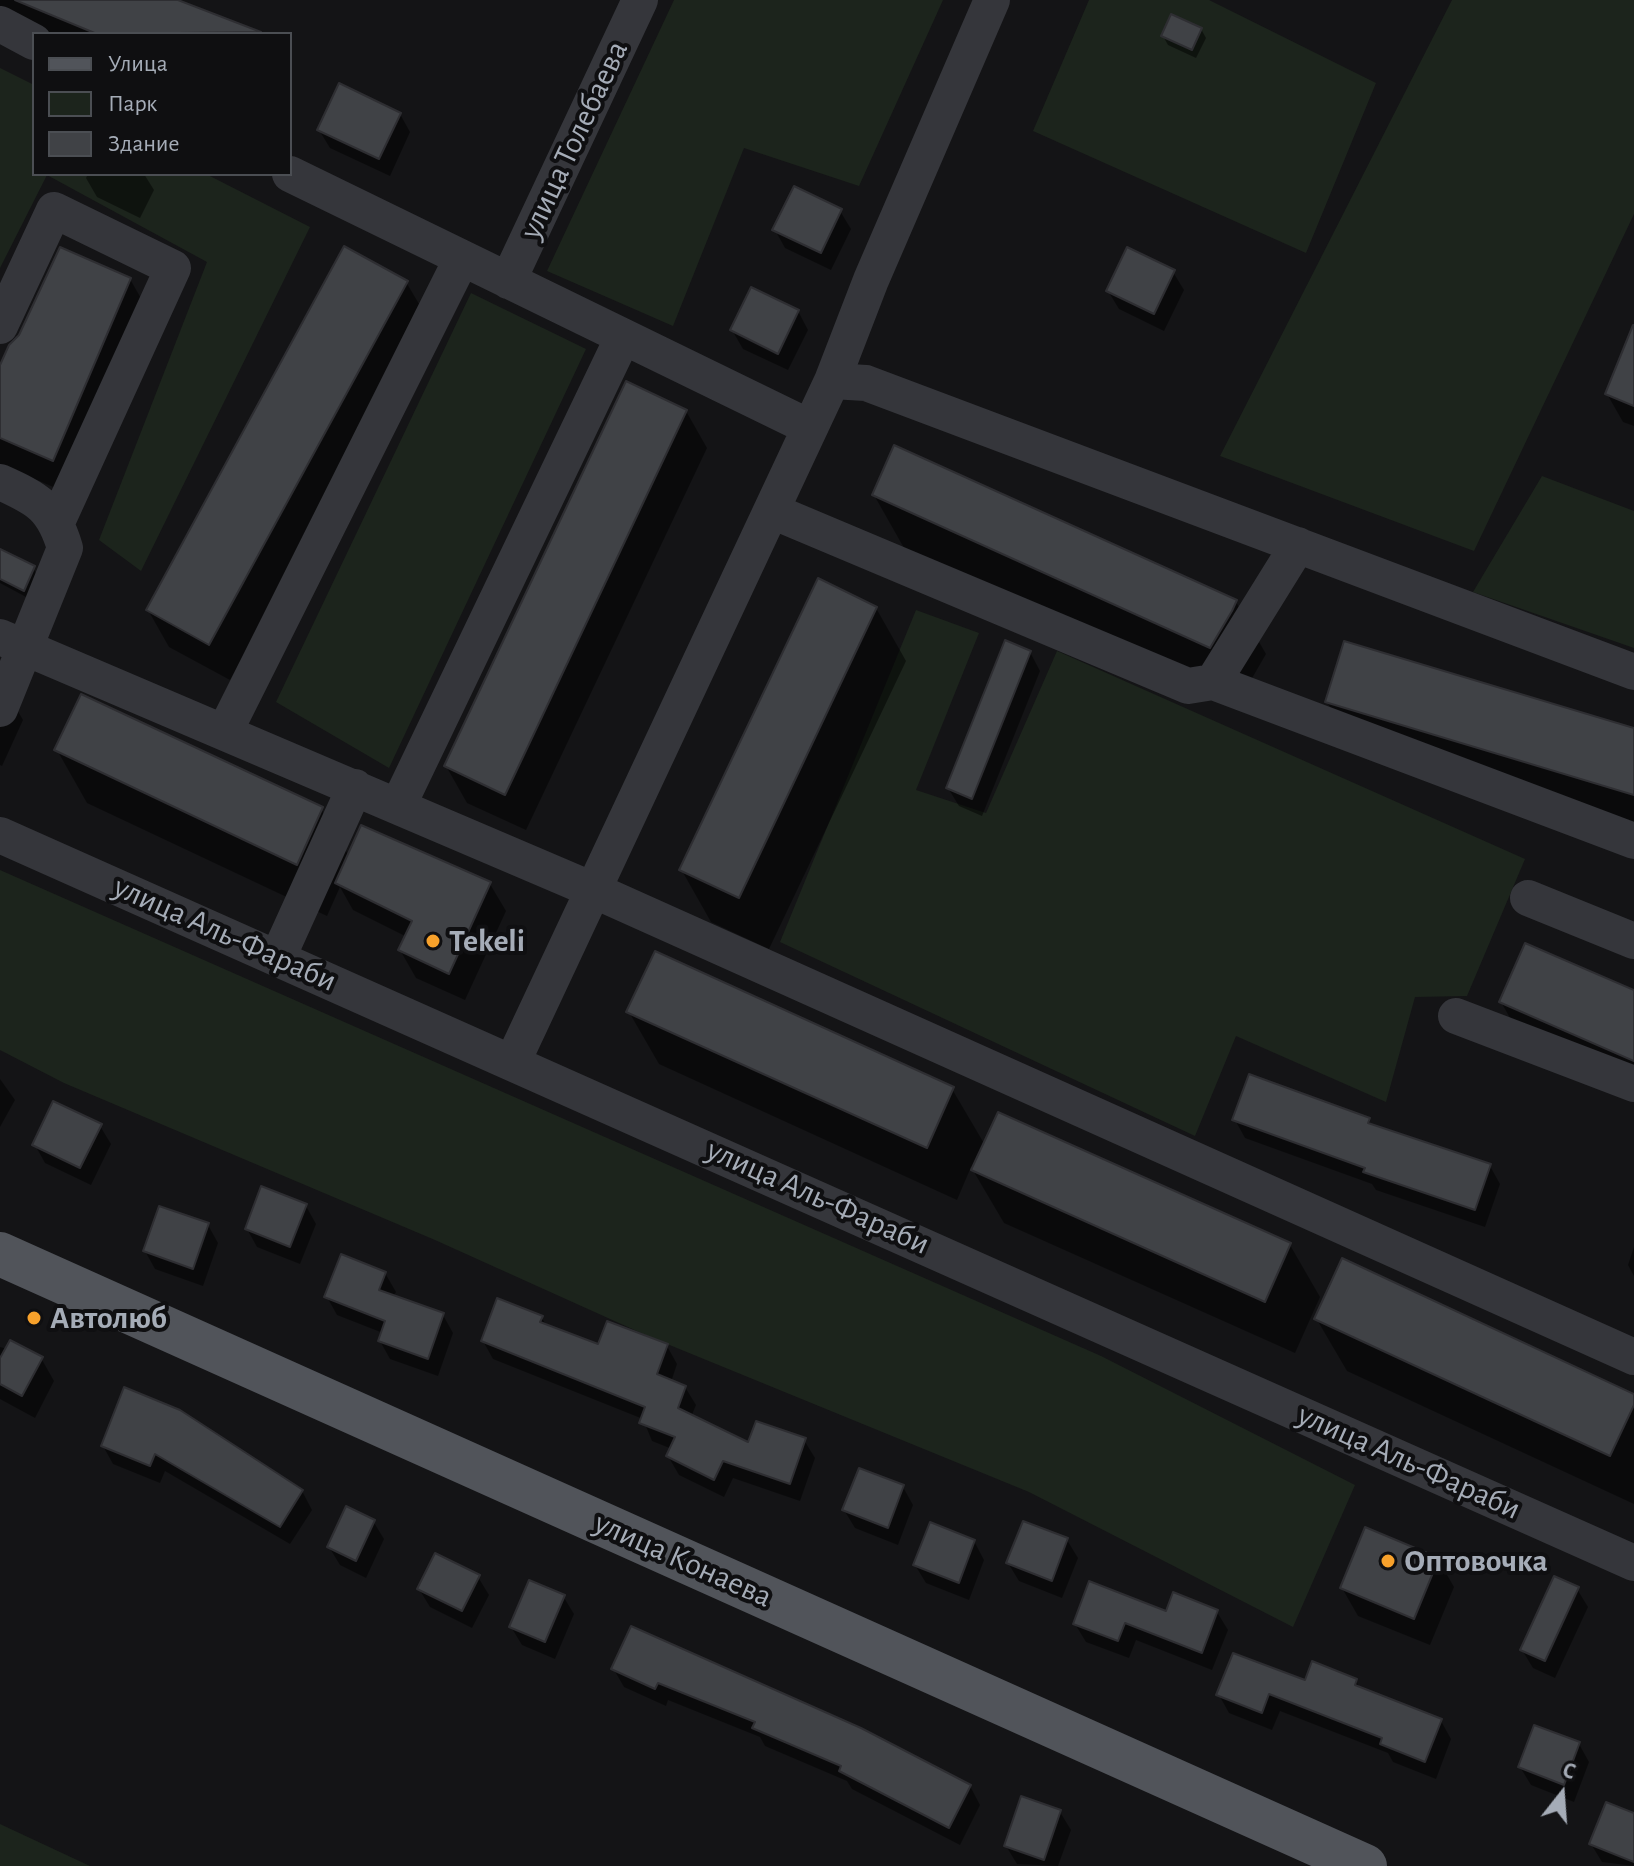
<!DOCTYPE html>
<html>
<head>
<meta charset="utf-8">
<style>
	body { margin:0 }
	#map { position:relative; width:1634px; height:1866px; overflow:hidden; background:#141416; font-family:"Alegreya Sans",sans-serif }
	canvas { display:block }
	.legend { position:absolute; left:32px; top:32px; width:260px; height:144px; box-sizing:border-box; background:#0f0f11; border:2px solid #4b4e53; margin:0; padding:10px 14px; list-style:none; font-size:24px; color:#a5acb7 }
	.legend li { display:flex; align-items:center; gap:16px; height:40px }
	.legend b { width:40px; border:2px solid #4b4e53 }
	.north { position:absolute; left:1522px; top:1754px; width:80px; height:80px; -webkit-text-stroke:6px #0f0f11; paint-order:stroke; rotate:17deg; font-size:22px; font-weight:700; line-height:32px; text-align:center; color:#a5acb7 }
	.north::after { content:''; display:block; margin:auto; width:28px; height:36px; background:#a5acb7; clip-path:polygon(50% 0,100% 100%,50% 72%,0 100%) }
</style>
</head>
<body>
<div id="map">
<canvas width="1634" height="1866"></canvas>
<ul class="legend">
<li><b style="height:10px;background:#51545a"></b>Улица</li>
<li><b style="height:22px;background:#1c241c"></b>Парк</li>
<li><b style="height:22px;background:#404246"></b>Здание</li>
</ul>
<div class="north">С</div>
</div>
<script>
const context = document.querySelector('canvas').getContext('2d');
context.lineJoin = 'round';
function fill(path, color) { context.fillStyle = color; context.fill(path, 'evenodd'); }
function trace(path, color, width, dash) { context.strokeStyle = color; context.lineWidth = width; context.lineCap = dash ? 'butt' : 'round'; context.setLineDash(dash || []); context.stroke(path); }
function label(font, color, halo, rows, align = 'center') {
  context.font = font + ' "Alegreya Sans",sans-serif'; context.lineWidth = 8; context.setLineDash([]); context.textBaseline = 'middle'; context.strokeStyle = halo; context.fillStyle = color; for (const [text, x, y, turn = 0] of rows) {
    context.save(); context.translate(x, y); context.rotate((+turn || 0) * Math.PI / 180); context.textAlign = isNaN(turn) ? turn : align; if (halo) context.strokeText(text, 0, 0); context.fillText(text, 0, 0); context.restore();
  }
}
const green = new Path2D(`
	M674,0H943L859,186L744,148L673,326L547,271Z
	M1089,0H1209L1376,83L1306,253L1033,131Z
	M1452,0H1634V214L1474,551L1220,456Z
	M0,68L34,85V174H206L310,227L141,571L99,540L207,262L47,175L0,268Z
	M471,293L586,349L389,768L276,702Z
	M1542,476L1634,511V648L1473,592Z
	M916,610L979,633L916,790L986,813L1057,651L1525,859L1467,996L1415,997L1386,1102L1236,1036L1195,1136L780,942Z
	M0,870L1101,1356L1355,1485L1293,1627L1029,1492L650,1337L435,1240L64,1083L0,1050Z
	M0,1824L90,1866H0Z`);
const shadow = new Path2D(`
	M0,0H172L243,27L247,34L0,36Z
	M1201,29L1206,38L1196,58L1168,45L1163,36Z
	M400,114L410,132L390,176L330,148L319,130Z
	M88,174H144L154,190L140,218L97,197L86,178Z
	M840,211L851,229L831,270L785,248L775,230Z
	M1173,272L1184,290L1164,331L1119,309L1108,291Z
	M130,279L151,316L74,496L0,464V370Z
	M406,282L428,319L230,680L169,647L148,610Z
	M798,311L808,330L788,370L743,349L732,330Z
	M1634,334V426L1623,422L1607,394Z
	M686,411L707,448L526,830L467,803L446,766Z
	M874,495L1236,602L1266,654L1240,699L904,548Z
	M0,563L33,568L38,577L28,598L0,583Z
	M876,608L906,661L769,949L711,922L681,869Z
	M1030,652L1040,671L982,816L959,806L948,788Z
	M0,680L23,720L2,766L0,765Z
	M1327,702L1634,730V838L1357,754Z
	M57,750L321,809L349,856L490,884L506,911L465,1000L416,978L400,950L407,937L353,910L340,887L327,916L87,803Z
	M1634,992V1087L1522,1039L1501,1002Z
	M629,1012L952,1089L985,1145L1290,1245L1320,1297L1295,1353L1004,1223L971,1167L957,1200L659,1064Z
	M0,1079L15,1100L0,1127Z
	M1235,1120H1368L1372,1126L1490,1166L1500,1184L1485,1227L1376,1190L1372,1184L1245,1138Z
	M100,1126L111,1144L91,1185L45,1163L35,1145Z
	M306,1206L316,1224L300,1264L257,1247L247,1229Z
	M208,1225L218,1243L203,1286L155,1269L145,1251Z
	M1634,1247V1276L1628,1265Z
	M385,1273L396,1292L393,1297L443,1315L453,1333L438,1376L390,1359L380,1341L383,1333L337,1315L327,1297Z
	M542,1318L547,1327L599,1347L667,1346L677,1364L671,1382L685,1387L696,1405L691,1417L749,1445L804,1440L815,1458L800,1501L733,1478L724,1497L679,1475L668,1456L672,1449L652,1441L643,1419L493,1359L483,1341Z
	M1316,1318L1634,1396V1504L1347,1371Z
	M0,1347L41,1358L54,1381L35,1418L0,1399Z
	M179,1412L302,1491L312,1510L290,1544L165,1471L160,1483L113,1464L103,1446Z
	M903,1487L913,1505L898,1545L855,1528L844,1510Z
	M373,1521L384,1539L366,1578L340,1565L329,1547Z
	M1067,1540L1078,1558L1062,1598L1019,1581L1008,1563Z
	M974,1541L984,1560L969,1600L926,1583L915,1565Z
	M1438,1559L1454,1587L1430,1645L1358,1616L1342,1588Z
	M478,1577L489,1595L472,1628L430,1607L419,1589Z
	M1577,1589L1588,1607L1555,1678L1533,1668L1522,1650Z
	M563,1596L574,1614L555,1659L522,1645L511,1627Z
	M1217,1612L1228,1630L1212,1670L1136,1640L1129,1658L1086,1642L1075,1624Z
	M632,1629L970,1786L980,1805L960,1845L852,1789L847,1781L765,1746L760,1737L668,1700L666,1706L624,1687L613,1668Z
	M1356,1681L1361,1690L1441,1721L1451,1739L1436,1779L1393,1762L1388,1753L1280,1711L1272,1730L1229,1713L1219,1695L1306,1683Z
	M1579,1744L1589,1762L1574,1802L1531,1785L1520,1767Z
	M1060,1812L1071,1830L1058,1866L1017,1864L1006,1846Z
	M1634,1815V1866L1602,1862L1591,1844Z`);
const building = new Path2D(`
	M15,0H178L261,32L97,34Z
	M1171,14L1202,28L1192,50L1161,36Z
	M339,83L401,113L379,159L317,130Z
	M794,186L842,209L821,253L772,230Z
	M344,246L408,281L209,645L146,610Z
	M60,247L131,278L53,461L0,438V365L9,345L19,335Z
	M1127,247L1175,270L1154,314L1106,291Z
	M751,287L799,310L778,354L730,330Z
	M1633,325H1634V406L1605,394Z
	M626,381L687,410L505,795L444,766Z
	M894,445L1237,600L1232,611L1210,648L872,495Z
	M0,549L35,566L24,591L0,579Z
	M818,578L877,607L739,898L679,870Z
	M1005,640L1031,651L972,799L946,788Z
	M1344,641L1634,728V795L1325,702Z
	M81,694L323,807L297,865L54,750Z
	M361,825L491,882L449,974L398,950L412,921L335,883Z
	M1525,943L1634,990V1061L1499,1002Z
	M655,951L954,1087L927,1148L626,1012Z
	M1249,1074L1370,1118L1368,1123L1491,1164L1475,1210L1363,1172L1365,1168L1232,1120Z
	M53,1101L102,1124L80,1168L32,1145Z
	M998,1112L1291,1243L1265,1302L971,1170Z
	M261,1186L307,1204L290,1247L245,1229Z
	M159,1206L209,1223L193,1269L143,1251Z
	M341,1254L386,1272L379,1290L444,1313L428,1359L378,1341L385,1321L324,1297Z
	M1342,1258L1634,1394V1405L1610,1456L1314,1319Z
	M497,1298L543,1316L540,1322L598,1344L607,1321L668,1344L657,1374L686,1386L678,1408L748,1442L756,1421L806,1438L790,1484L723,1461L714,1480L666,1456L675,1437L639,1423L645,1407L481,1341Z
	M10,1340L43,1357L22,1396L0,1384V1358Z
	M124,1387L180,1410L303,1490L280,1527L155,1454L150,1466L101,1446Z
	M859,1468L904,1485L888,1528L842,1510Z
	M346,1506L375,1520L356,1561L327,1547Z
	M1023,1521L1068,1538L1052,1581L1006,1563Z
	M930,1522L975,1540L959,1583L913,1565Z
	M1365,1527L1439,1558L1414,1619L1340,1588Z
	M435,1553L480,1575L462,1611L417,1589Z
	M1554,1576L1579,1587L1545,1661L1520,1650Z
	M529,1580L565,1595L545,1642L509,1627Z
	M1089,1581L1166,1611L1173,1592L1218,1610L1202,1653L1125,1623L1118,1641L1073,1624Z
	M631,1626L861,1728L971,1785L949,1828L839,1771L841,1766L752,1728L755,1722L658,1683L655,1689L611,1669Z
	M1233,1653L1305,1680L1312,1661L1357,1679L1355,1685L1442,1719L1425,1762L1380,1744L1382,1738L1269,1694L1262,1713L1216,1695Z
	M1534,1725L1580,1742L1564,1785L1518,1767Z
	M1021,1796L1061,1810L1044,1860L1004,1846Z
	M1606,1802L1634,1813V1862L1589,1844Z`);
const minor = new Path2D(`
	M0,24L34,42
	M290,174L809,427
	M508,281L640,0
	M0,326L54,210L173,268L57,522
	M832,381L871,280L992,0
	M0,482C38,499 53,507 65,548L0,709
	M772,511L1188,686L1213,682L1298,545
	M0,637L593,890L1634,1357
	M1213,682L1634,841
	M225,731L462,258
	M398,806L623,337
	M0,835L1634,1563
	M1528,898L1634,941
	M278,957L355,787
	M1456,1016L1634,1084
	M513,1061L832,381L866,383L1634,672`);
const major = new Path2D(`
	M0,1254L1365,1866`);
const markers = [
	[433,941,8,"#f7a12b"],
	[34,1318,8,"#f7a12b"],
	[1388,1561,8,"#f7a12b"]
];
const streetNames = [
	["улица Толебаева",574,140,-65],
	["улица Аль-Фараби",225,934,24],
	["улица Аль-Фараби",818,1197,24],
	["улица Аль-Фараби",1409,1462,24],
	["улица Конаева",683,1560,24]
];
const poiNames = [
	["Tekeli",449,941],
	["Автолюб",50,1318],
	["Оптовочка",1404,1561]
];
fill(green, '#1c241c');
fill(shadow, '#0007');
fill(building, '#404246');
trace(building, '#2e2e32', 2);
trace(minor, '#35363b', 36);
trace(major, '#51545a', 44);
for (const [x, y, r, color] of markers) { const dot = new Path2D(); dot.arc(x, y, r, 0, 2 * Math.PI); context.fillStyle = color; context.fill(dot); trace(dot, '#0f0f11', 3); }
label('32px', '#a5acb7', '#0f0f11', streetNames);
label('bold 32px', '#a5acb7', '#0f0f11', poiNames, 'left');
</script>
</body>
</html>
